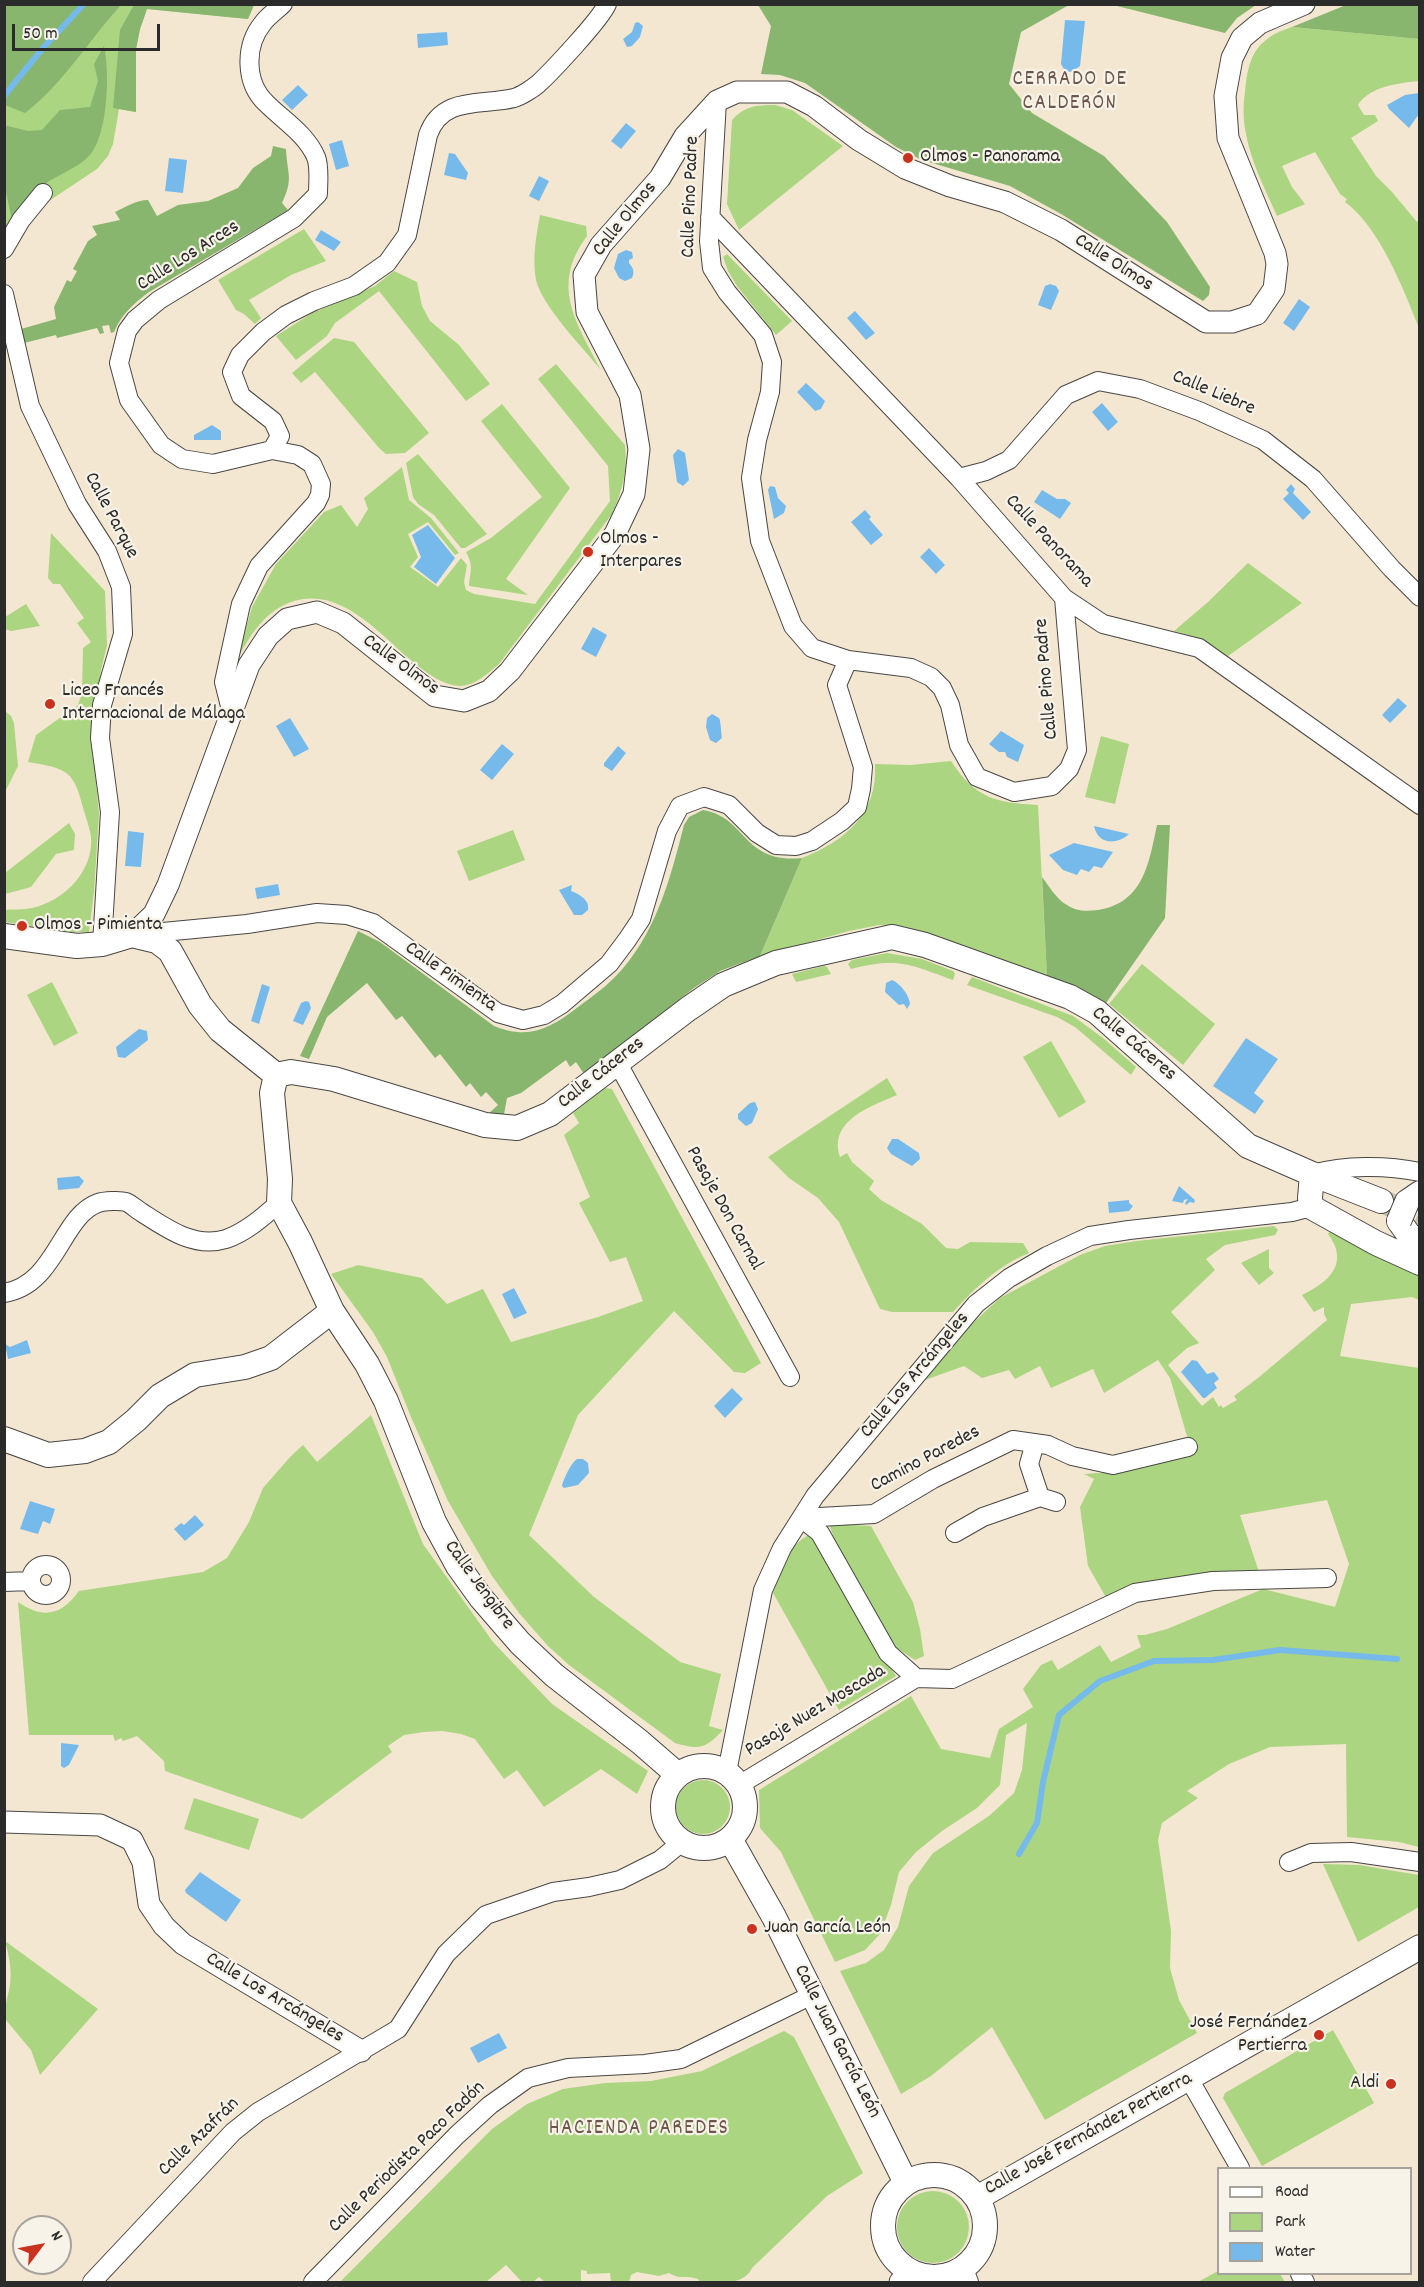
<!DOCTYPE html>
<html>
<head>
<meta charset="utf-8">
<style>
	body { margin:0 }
	#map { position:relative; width:1424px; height:2287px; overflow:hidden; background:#f4e7d1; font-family:Dekko,sans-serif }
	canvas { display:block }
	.frame { position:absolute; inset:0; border:6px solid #2b2b2b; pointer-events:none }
	.legend { position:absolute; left:1217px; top:2167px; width:195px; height:108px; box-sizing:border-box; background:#f7f3e8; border:2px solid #a5a39c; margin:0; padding:8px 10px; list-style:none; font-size:18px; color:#2b2b2b }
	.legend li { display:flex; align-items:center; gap:12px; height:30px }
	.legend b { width:30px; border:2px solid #a5a39c }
	.north { position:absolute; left:12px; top:2215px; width:60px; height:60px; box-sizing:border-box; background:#f7f3e8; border:2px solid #a5a39c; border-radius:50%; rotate:58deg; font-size:16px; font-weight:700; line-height:24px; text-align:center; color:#2b2b2b }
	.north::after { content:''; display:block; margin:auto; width:21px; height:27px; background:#c8321e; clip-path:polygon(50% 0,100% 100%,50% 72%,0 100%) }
	.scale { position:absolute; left:12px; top:24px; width:148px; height:27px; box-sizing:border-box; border:3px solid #2b2b2b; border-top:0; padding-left:8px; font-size:18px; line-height:21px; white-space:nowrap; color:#2b2b2b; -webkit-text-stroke:4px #f7f3e8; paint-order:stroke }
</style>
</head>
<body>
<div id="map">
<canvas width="1424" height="2287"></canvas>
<div class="frame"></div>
<ul class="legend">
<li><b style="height:8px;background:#fff"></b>Road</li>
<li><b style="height:16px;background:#abd580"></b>Park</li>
<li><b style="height:16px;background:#76baec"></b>Water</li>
</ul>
<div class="north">N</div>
<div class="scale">50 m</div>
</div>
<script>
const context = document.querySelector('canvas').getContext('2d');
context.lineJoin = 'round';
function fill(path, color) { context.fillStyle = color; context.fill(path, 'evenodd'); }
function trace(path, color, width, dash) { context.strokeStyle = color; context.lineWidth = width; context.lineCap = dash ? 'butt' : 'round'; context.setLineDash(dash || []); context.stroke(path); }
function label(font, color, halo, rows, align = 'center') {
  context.font = font + ' Dekko,sans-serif'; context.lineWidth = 4.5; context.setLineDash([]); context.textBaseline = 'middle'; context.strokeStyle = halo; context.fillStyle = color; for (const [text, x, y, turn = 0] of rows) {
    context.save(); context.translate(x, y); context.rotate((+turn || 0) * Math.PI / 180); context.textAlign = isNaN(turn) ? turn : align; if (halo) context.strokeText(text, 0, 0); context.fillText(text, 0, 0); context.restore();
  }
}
const green = new Path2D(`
	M5,5H254L248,19L147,9L140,29L136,49V112L119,109L113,144L108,156L97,169L49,201L17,213L5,231Z
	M1292,27L1419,39V81C1399,83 1370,86 1358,105L1364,115H1375L1378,121L1351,138L1376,176L1392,192L1417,222L1419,220V328C1403,288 1380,228 1345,202L1347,199L1340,194L1315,152L1282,166L1292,187L1305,204L1277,216C1265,189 1251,162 1246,134C1243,120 1243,106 1245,92C1248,57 1256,38 1292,27Z
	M775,105L792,110L843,146L739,230L727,204L732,120C745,106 756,105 775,105Z
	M540,215L586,226L587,236C550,286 576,322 601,370C583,348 542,306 536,280C532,257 536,237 540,215Z
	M304,229L326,261L291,275L249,300L261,318L255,324L244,314L236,310L218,280Z
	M727,254L792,321L776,335L737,286L728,271L723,257Z
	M394,271L417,282L422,306L430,321L459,345L490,384L466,401L379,291L335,323L327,336L296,360L276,336L312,313L375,286Z
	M334,338L354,342L429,433L405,453L386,454L380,449L315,372L301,383L292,373Z
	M556,364L625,445C628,471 622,491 612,514L499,664C487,674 475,686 459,686C445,685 433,677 422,669C385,642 346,586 294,601C266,609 248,637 236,663L252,607L276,564L324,512L341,505L357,527L368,509L364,498L402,467L409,500L431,518L459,553L455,555L428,522L408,534L418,557L410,567L438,587L461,558L467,565L464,582L466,590L474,594L535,604L610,501L608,466L538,379Z
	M502,404L570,488L506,579L528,595L469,586C470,572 474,566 466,552L491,538L542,497L481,421Z
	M418,454L487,534L465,548H461L434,515L418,504L413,497L406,463Z
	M51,533L105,591L107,645L101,670L92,738L99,814L94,892L89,932H70L5,922V910C13,909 23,910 32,908C64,901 94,871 91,837C90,829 87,821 85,814C74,773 72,769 28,762L36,735L78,705L82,693L83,648L91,642L77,623L84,618L60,584H53L48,578Z
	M1248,563L1302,603L1228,656L1198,638L1174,631L1208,602Z
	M26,604L40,626L11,631L5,629V617Z
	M5,711L11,716L14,723L18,766L5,792Z
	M1101,736L1129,744L1115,804L1085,797Z
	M951,761C975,798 996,803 1038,805L1047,977L940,937L903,926L879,925L849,931L760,956L802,858C845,841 878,814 875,764L911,765Z
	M69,823L75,834L74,850L56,854L31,887L5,894V873Z
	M513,830L525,860L469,881L457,851Z
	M887,953L922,959L953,971L955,974L953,980C909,964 898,957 851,969L848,964L852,960Z
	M1142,964L1215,1024L1183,1065L1109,1004Z
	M824,966L827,967L831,974L796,982L792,974Z
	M972,977L1073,1016L1103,1038L1136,1067L1131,1075L1075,1027L1057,1017L967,985Z
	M52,982L78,1033L54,1046L27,995Z
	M1051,1041L1086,1102L1059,1118L1023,1057Z
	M887,1078L897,1095C872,1106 828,1120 840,1157L847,1153L852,1162L874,1181L869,1189L881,1200L922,1224L946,1248L958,1249L970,1242L1023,1243L1029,1253C999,1265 975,1288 953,1312H892L880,1309L839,1222L818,1198L789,1178L768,1157Z
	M605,1088L612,1089L761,1363L745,1373L734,1372L674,1311L578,1415L529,1535L594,1597L680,1662L721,1674L709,1726L723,1730C705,1749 700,1750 675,1743L569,1665L548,1646L519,1613L492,1576L448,1501L411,1417L387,1357L373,1332L331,1274L358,1265L422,1278L447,1304L483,1289L511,1342L598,1317L643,1301L626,1257L610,1262L579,1203L590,1197L564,1135L579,1123L573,1113Z
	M1274,1226L1278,1230L1275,1235L1225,1245L1206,1259L1215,1270L1171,1312L1199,1343L1187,1348L1168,1365L1202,1406L1213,1397L1219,1407L1221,1405L1223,1408L1237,1400L1234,1396L1258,1378L1327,1320L1324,1314V1307L1314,1312L1302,1295C1329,1282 1350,1263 1328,1234L1334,1226L1419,1268V1300L1412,1297L1351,1304L1340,1356L1419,1368V1847L1399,1842L1347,1837L1346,1744L1270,1747L1229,1764L1187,1791L1198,1798L1162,1823L1158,1840L1171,1931L1170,1968L1179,2000L1197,2033L1045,2120L992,2027L931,2076L901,2094L840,1971L866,1963L884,1950L898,1927L909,1886L933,1853L989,1816L1014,1793L1022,1770L1027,1723L1006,1735L1000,1785L977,1808L942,1831L916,1852L899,1872L891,1905L880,1934L865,1950L835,1962L781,1852L760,1828L759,1790L911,1696L941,1749L990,1758L999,1729L1033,1707L1023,1689L1041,1665L1052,1660L1058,1670L1100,1645L1111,1662L1141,1647L1137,1635H1145L1167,1629L1263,1589L1335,1607L1349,1564L1327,1500L1240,1515L1259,1572L1108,1601L1088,1566L1080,1507L1094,1479L1084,1474L1115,1472L1192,1453L1170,1378L1158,1360L1104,1393L1093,1369L1051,1388L1040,1366L1015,1379L1009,1370L982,1378L964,1366L925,1380L974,1322L1000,1298L1080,1255L1105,1246L1137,1241Z
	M1269,1249V1268L1274,1273L1259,1285L1241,1263Z
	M371,1415L423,1544L493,1642L552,1704L648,1771L637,1794L601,1769L544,1807L517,1770L504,1779L475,1739L461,1734L442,1731L424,1732L404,1735L388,1746L392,1752L302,1819L165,1771L164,1761L137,1736L123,1741L121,1738L115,1741L113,1735H29L18,1602C43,1619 61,1616 79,1591L203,1572L227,1558L249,1522L263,1488L291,1456L303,1445L317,1462Z
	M829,1524L871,1526L913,1602L920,1629L924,1656L915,1660L892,1645L843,1563Z
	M813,1533L881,1654L896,1676L839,1710L773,1593C780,1569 788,1543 813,1533Z
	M676 1807a27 27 0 1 1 54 0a27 27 0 1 1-54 0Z
	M194,1798L259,1819L249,1850L184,1829Z
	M1323,1864L1359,1865L1419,1875V1907L1358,1942Z
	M5,1941L98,2009L40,2075L31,2050L5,2019C4,2006 8,1997 10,1985C12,1970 9,1955 5,1941Z
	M1333,2030L1374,2103L1262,2166L1223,2098L1225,2093Z
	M784,2031L794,2037L863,2173L827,2196L752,2268C744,2286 717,2283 700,2282L698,2279C687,2275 679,2280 669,2273L659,2276L637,2272L631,2275L629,2282H611L610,2273L587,2274V2271L581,2270V2282H545L539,2277L533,2282H522L506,2265L486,2282H340L492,2129L527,2104L563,2089L605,2083L651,2081L702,2071Z
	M897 2227a36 36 0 1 1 72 0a36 36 0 1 1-72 0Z
	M1218,2271V2274H1280L1285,2282H1198Z`);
const forest = new Path2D(`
	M4,5L5,4L121,5C89,40 63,84 25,113L5,105Z
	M134,5V4L254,5L248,19L147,9L140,29L136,49V112L113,108L120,30Z
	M758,5H1069L1021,32L1009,84L1032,113L1104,156L1167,222L1210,287L1209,295L1203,301L1061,214L1010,186L922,160L896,147L805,83L780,75L761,74L771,26Z
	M1113,5L1256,4V5L1237,18L1225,33Z
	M1346,5H1419V39L1292,27Z
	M104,46C110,72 108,134 90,155C77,169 54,176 39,188C28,196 20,210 12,220L5,188L4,125L28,131L42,130L60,110L90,107L98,81L94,64Z
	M273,146L286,149C287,174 294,178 282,203L288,210L285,212L149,292C133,304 122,314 114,332L111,333L109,325L102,326L104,333L100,334L97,328L57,338L56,335L24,343L21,329L56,319L54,307L67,280L71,282L77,271L73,269L88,241L97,235L92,226L120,220L115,212C126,207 136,200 148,200L157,216L178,205L208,201L238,188L253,168L271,156Z
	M703,810C747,817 742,864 802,858L760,956L720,971L694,988L584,1074L576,1062L570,1067L566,1060L521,1093L507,1098L503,1120L487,1115L498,1105L486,1092L481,1097L470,1083L466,1087L440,1054L435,1058L402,1016L396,1020L367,983L327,1017L309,1059L300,1056L358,931L380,942L494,1026C528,1040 550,1029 578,1007C590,998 603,989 614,978C655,937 670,880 684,825L689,817Z
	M1157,825H1170L1165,918L1104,1006L1047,977L1042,877C1049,886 1057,900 1067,905C1077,912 1087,911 1098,910C1144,903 1149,862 1157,825Z`);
const water = new Path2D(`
	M1065,20L1085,21L1080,66L1072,72L1065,71L1061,64Z
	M638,22L643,26L640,37L632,46L627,47L623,39L632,32L635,23Z
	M447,32L448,45L418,48L417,34Z
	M298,85L308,95L292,110L282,100Z
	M1419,93V114L1409,128L1389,109L1387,105L1405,95Z
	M626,123L636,131L621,149L611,141Z
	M342,140L349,166L336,170L329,144Z
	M449,153L455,154L468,173L466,180L444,175Z
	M169,158L187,160L183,193L165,191Z
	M539,176L549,181L539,201L529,196Z
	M321,230L341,242L334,251L315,240Z
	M626,250L632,252L633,258L629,260V263C633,268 635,271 632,278L625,281L619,278L614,268L618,254Z
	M1050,284L1056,286L1059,291L1051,310L1038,305L1045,286Z
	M1299,299L1310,307L1294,331L1283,323Z
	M855,311L875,333L866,340L847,318Z
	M806,383L825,401L821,409L815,411L797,392Z
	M1102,403L1118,422L1108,431L1092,412Z
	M212,425L221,431V440H194V435Z
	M678,449L685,453L689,480L683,486L677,482L673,455Z
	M1291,484L1295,489L1293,493L1311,512L1303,520L1283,499L1289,493L1286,490Z
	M770,486L775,487L778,498L786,506L784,513L774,519L768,490Z
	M1042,490L1057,499H1065L1071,503L1060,519L1034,502Z
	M865,510L871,517L869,519L883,535L871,545L851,522Z
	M428,525L455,558L436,584L414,567L421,557L412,535Z
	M929,548L945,565L936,574L920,557Z
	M593,627L607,635L596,657L581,649Z
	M1398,698L1407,706L1390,723L1382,715Z
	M712,714L719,718C721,721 721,734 722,738L716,743L710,740L706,727L707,718Z
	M290,718L309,749L294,757L276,726Z
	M1001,731L1024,745L1018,762L1007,757L1005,752H999L989,744Z
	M502,744L514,754L492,780L480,770Z
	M618,746L626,753L612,771L604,766V763Z
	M1094,826L1129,834C1117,845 1098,845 1094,826Z
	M128,831L144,833L141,867L125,866Z
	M1074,843L1113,852L1102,868L1094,866L1089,872L1081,869L1077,875L1063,870L1049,855Z
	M278,884L280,895L257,899L255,888Z
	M572,885L571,891C579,894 590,900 588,910L582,915H574L559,890Z
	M892,980C901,984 909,995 910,1004L907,1009L904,1004L899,1005L885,992L886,983Z
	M262,984L270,987L259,1024L251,1021Z
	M306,1001L309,1002L311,1008L303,1025L293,1021L301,1003Z
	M139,1029L147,1031L148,1040L125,1058L118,1057L116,1047Z
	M1246,1038L1278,1059L1254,1093L1264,1101L1255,1114L1213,1086Z
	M755,1102L758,1109L752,1123L746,1126L738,1119V1114L750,1103Z
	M892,1139H898L919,1153L920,1159L912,1166L891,1154L887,1148Z
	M79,1176L84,1181L79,1188L58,1190L57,1178Z
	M1179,1186L1195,1200L1194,1203L1190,1202L1186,1205L1185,1203L1188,1199L1184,1200L1183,1203L1172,1201Z
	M1129,1200V1203L1133,1206L1129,1211L1109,1213L1108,1202Z
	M514,1288L527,1313L514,1319L502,1294Z
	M27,1340L31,1353L8,1359L5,1344L10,1347Z
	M1192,1360L1197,1361L1207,1374L1214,1372L1219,1379L1214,1383L1217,1388L1205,1398H1203L1181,1372Z
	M732,1388L743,1399L725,1418L714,1406Z
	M577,1459H583L588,1463L589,1473L578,1485L564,1488L562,1486C563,1480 571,1463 577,1459Z
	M30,1501L55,1509L50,1524L43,1521L38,1534L20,1529Z
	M195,1515L204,1525L185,1541L174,1529L181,1523L184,1525Z
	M61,1743L79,1745L69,1765L64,1768L61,1766Z
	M200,1872L241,1900L226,1922L186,1893L185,1890Z
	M499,2033L507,2048L478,2063L470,2048Z`);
const stream = new Path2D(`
	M4,96L43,48L84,4
	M1019,1854L1037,1823L1043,1782L1059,1715L1100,1681L1154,1661L1213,1660L1280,1650L1397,1659`);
const secondaryTunnel = new Path2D(`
	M1384,1202L1420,1219`);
const minor = new Path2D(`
	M717,101L709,241L712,268L727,292L763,335L772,362L770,392L757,440L751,478L760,541L793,626L812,648L848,660L911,668L931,677L942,688L950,705L959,745L977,777L1014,792L1052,786L1069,769L1077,750L1064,598
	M710,217L959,478L1064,598L1103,624L1199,648L1420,805
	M4,249L21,220L43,193
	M4,294L30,406L77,504L107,551L121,587L123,634L102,705L100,738L110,812L102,944
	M272,450L280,436L273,421L241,396L232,372L240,355L263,332L286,315L314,301L354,286L387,263L407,235L428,135C442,95 482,106 514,98C521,96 532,89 538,84C551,72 601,19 607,4
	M959,478L986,471L1009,460L1066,395L1098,381L1140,389L1199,411L1263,440L1313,479L1392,569L1420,597
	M231,710L224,682L241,604L259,566L316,503L320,495L321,484L312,464L298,455L272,450L213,464L182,459L161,445L129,400L119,363L127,331L135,320L159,300L294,218L318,194C318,183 320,167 316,157C306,134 284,121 266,103C245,83 244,46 263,23C268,16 276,11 283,4
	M142,934L247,924L317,913L347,915L373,923L498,1013L523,1020L544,1015L562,1004L609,964L627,940L641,919L667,831L680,806L704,797L729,805L757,833L776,845L796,846L812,841L842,821L857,807L861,789L863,767L837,685L848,660
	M617,1062L790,1377
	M1312,1174C1345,1165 1386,1165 1420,1172
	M4,1293C56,1285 61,1216 98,1203C104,1201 120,1200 126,1202C131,1204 136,1209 141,1212C166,1228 194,1249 226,1239C246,1232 263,1217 279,1203
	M1035,1443L1029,1464L1040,1497L1056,1502
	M801,1518L820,1533L888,1653L916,1678L952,1679L1135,1593L1213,1581L1327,1578
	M801,1518L874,1514L933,1479L1013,1440L1048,1445L1072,1456L1113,1465L1188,1447
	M955,1533L983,1517L1040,1497
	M31 1580a15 15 0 1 1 30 0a15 15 0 1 1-30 0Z
	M4,1582L31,1581
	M727,1772L763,1590L782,1548L815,1496L976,1304L1009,1278L1047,1256L1090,1236L1129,1230L1292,1212L1311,1207
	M739,1785L916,1678
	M1289,1862L1311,1853L1351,1852L1420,1862
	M1189,2079L1240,2168
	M964,2269L969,2282
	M1300,2274L1305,2282
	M92,2282L233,2132L258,2112L398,2029L446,1954L486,1915L553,1892L589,1887L620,1880L660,1860L682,1842
	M313,2282L457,2135L490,2105L528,2078L568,2068L645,2064L681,2059L812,1995`);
const tertiary = new Path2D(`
	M132,935L154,914L168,885L249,665L268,636L287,619L317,612L343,623L435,696L464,701L489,691L510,671L615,534L634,494L639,449L630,395L587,312L584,275L601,245L660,178L685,136L717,101L737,92H787L814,106L859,140L905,168L950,186L1005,202L1061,230L1206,322H1232L1257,314L1274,289L1277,264L1275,253L1228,138L1225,96L1232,58L1242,38L1260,23L1304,4
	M4,1822L100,1825L132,1840L143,1862L149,1904L164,1926L183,1944L361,2051
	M900,2282L909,2271`);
const secondary = new Path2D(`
	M4,936L77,946L102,944L132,935L157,941L170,951L200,1005L220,1030L276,1075
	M276,1075L291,1072L334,1079L485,1125L517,1128L550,1114L688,1009L723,985L776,963L892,937L925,945L1070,997L1097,1012L1248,1146L1312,1174L1381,1201
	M276,1075L272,1093L280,1179L279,1203L300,1242L332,1311L367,1364L386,1401L434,1522L458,1566L481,1598L520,1643L554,1675L640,1742L678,1775
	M1312,1174L1310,1198L1311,1207L1376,1243L1420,1263
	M1407,1202L1420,1193
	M1399,1221L1409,1235L1420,1241
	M4,1439L48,1455L85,1451L109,1442L136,1420L160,1396L195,1375L245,1367L271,1358L332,1311
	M663 1807a41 41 0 1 1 82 0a41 41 0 1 1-82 0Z
	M730,1839L774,1917L906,2183
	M883 2226a51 51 0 1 1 102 0a51 51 0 1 1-102 0Z
	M977,2198L1420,1947`);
const secondaryBridge = new Path2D(`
	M1399,1221L1407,1202`);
const markers = [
	[908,158,6,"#c8321e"],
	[588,552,6,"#c8321e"],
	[50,704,6,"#c8321e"],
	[22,926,6,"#c8321e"],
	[752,1929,6,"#c8321e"],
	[1319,2035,6,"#c8321e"],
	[1391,2084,6,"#c8321e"]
];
const poiNames = [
	["Olmos - Panorama",920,158],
	["Olmos -",600,540],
	["Interpares",600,563],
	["Liceo Francés",62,692],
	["Internacional de Málaga",62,715],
	["Olmos - Pimienta",34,926],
	["Juan García León",764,1929],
	["José Fernández",1307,2024,"right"],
	["Pertierra",1307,2047,"right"],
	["Aldi",1379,2084,"right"]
];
const streetNames = [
	["Calle Pino Padre",692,197,-88],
	["Calle Olmos",626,220,-51],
	["Calle Los Arces",189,257,-32],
	["Calle Olmos",1113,264,33],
	["Calle Liebre",1213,394,23],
	["Calle Parque",110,516,62],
	["Calle Panorama",1048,542,47],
	["Calle Olmos",400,666,36],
	["Calle Pino Padre",1048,679,-95],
	["Calle Pimienta",450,978,35],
	["Calle Cáceres",1133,1045,40],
	["Calle Cáceres",602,1074,-38],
	["Pasaje Don Carnal",723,1209,61],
	["Calle Los Arcángeles",916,1376,-50],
	["Camino Paredes",926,1460,-28],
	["Calle Jengibre",478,1586,54],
	["Pasaje Nuez Moscada",816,1712,-31],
	["Calle Los Arcángeles",274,1999,31],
	["Calle Juan García León",836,2042,63],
	["Calle José Fernández Pertierra",1089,2135,-29],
	["Calle Azafrán",200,2138,-44],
	["Calle Periodista Paco Fadón",408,2158,-44]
];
const neighbourhoodNames = [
	["CERRADO DE",1070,81],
	["CALDERÓN",1070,105],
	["HACIENDA PAREDES",639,2130]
];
fill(green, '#abd580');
fill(forest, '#88b66e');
fill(water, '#76baec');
trace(stream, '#76baec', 6);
trace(secondaryTunnel, '#ccc1b0', 24, [24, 12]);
trace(minor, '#494744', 20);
trace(tertiary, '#494744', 23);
trace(secondary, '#494744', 26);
trace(minor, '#fff', 18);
trace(tertiary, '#fff', 21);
trace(secondary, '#fff', 24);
trace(secondaryBridge, '#494744', 26, []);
trace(secondaryBridge, '#fff', 24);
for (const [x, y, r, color] of markers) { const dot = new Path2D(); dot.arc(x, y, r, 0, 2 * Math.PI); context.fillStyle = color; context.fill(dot); trace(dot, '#f7f3e8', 2); }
label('20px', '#2b2b2b', '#f7f3e8', poiNames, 'left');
label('20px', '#2b2b2b', '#f7f3e8', streetNames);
context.letterSpacing = '1.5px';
label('21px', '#6d574d', '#f7f3e8', neighbourhoodNames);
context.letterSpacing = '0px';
</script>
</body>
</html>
